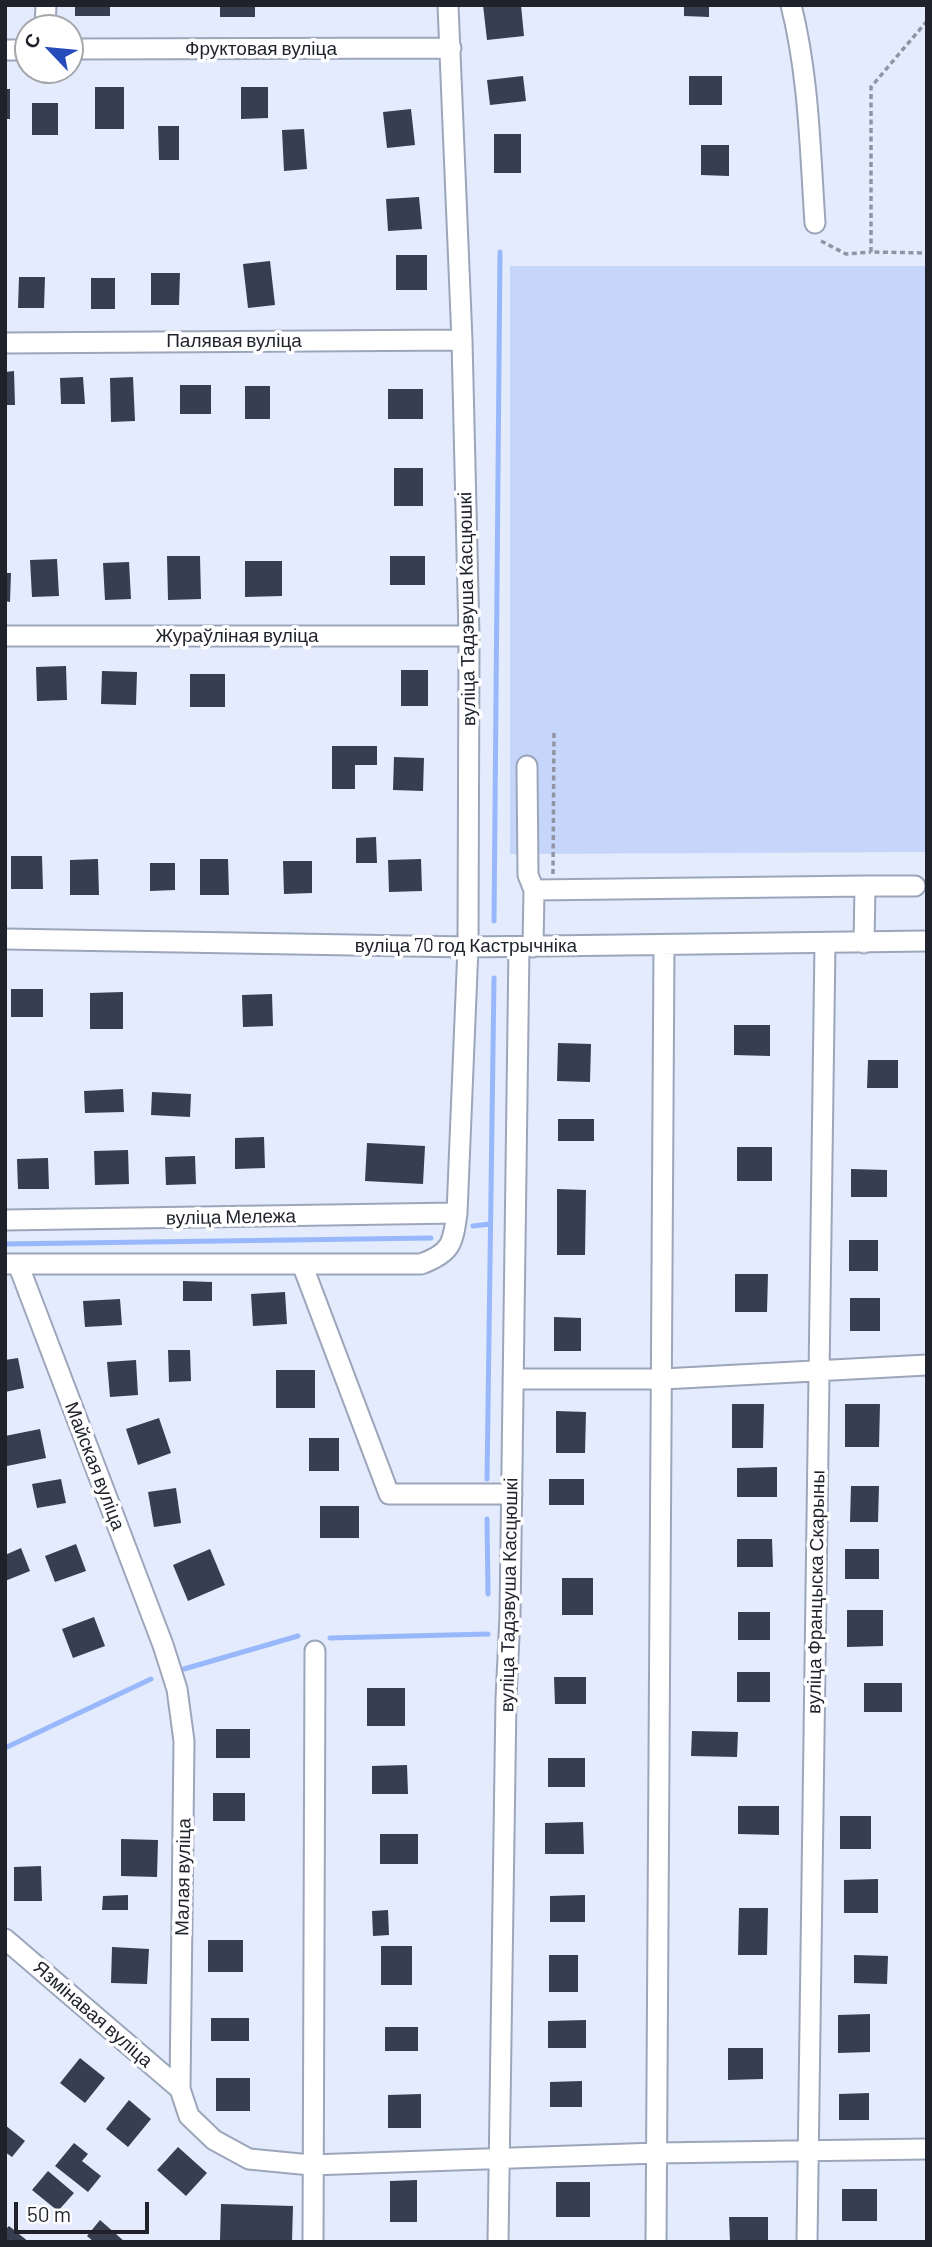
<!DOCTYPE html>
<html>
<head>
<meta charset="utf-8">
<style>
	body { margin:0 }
	#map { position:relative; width:932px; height:2247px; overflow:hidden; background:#e3ebfd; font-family:Barlow,sans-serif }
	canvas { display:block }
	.frame { position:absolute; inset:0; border:7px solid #1f222b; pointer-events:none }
	.north { position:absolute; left:14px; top:14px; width:70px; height:70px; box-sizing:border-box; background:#fff; border:2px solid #a5a7aa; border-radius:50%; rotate:296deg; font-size:19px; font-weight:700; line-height:28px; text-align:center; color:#1f222b }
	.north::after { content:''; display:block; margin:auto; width:24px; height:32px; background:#264bba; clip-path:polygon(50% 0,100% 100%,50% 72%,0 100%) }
	.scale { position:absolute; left:14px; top:2202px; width:135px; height:32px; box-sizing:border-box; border:4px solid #1f222b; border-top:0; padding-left:9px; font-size:21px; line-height:24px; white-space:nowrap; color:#1f222b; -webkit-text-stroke:5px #fff; paint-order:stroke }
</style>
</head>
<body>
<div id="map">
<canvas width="932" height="2247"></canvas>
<div class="frame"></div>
<div class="north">С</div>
<div class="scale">50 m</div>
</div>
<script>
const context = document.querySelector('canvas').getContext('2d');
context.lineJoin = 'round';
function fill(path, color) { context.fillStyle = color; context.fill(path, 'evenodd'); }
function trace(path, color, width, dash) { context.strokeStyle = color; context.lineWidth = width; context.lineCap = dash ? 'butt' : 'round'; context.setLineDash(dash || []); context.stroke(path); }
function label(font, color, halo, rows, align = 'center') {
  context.font = font + ' Barlow,sans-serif'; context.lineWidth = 7; context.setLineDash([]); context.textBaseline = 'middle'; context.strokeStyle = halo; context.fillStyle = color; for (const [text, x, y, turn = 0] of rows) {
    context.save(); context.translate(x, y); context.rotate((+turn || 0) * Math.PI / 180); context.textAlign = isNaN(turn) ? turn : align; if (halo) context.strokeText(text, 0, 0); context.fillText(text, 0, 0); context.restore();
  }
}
const green = new Path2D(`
	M510,266H926V852L510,854Z`);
const stream = new Path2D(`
	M494,921L500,252
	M473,1226L490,1224
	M5,1244L431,1238
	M487,1479L494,978
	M487,1519L488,1594
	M330,1638L488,1634
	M184,1669L298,1636
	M5,1748L151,1679`);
const building = new Path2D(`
	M75,5H110V16H75Z
	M220,5H255V17H220Z
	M483,5H521L524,36L487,40Z
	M684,5H709V17L684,16Z
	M523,76L526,101L490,105L487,80Z
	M689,76H722V105H689Z
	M95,87H124V129H95Z
	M241,87H268V118L241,119Z
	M5,89H10V119H5Z
	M32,103H58V135H32Z
	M411,109L415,145L387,148L383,112Z
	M158,126H179V160H159Z
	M304,129L307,169L284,171L282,130Z
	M494,134H521V173H494Z
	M701,145H729V176L701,175Z
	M419,197L422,229L388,231L386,199Z
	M396,255H427V290H396Z
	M270,261L275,305L248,308L243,264Z
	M151,273H180L179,305H151Z
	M19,277H45L44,308H18Z
	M91,278H115V309H91Z
	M14,371L15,405H5V372Z
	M83,377L85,404H61L60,378Z
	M133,377L135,421L111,422L110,378Z
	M180,385H211V414H180Z
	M245,386H270V419H245Z
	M388,389H423V419H388Z
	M394,468H423V506H394Z
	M167,556H200L201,599L168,600Z
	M390,556H425V585H390Z
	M57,559L59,596L32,597L30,560Z
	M245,561H282V596L245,597Z
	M129,562L131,599L105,600L103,563Z
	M5,573H11L10,602L5,601Z
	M66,666L67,700L37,701L36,667Z
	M401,670H428V706H401Z
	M102,671L137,672L136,705L101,704Z
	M190,674H225V707H190Z
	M332,746H377V765H355V789H332Z
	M394,757L424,758L423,791L393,790Z
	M376,837L377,863H356V838Z
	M11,856H42L43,889H11Z
	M98,859L99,895H70V860Z
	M200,859H228L229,895H200Z
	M421,859L422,891L389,892L388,860Z
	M283,861H312V893L284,894Z
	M150,863H175V890L150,891Z
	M11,989H43V1017H11Z
	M123,992V1029H90V993Z
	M272,994L273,1026L243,1027L242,995Z
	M734,1025H770V1056L734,1055Z
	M558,1043L591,1044L590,1082L557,1081Z
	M868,1060H898V1088H867Z
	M123,1089L124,1112L85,1113L84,1091Z
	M152,1092L191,1094L190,1117L151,1115Z
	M558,1119H594V1141H558Z
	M264,1137L265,1168L235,1169V1138Z
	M367,1143L425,1146L423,1184L365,1181Z
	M737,1147H772V1181H737Z
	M128,1150L129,1184L95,1185L94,1151Z
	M195,1156L196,1184L166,1185L165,1157Z
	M48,1158L49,1189H18L17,1159Z
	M851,1169L887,1170V1197H851Z
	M557,1189L586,1190L585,1255H557Z
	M849,1240H878V1271H849Z
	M735,1274H768L767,1312H735Z
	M183,1281L212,1282V1301H183Z
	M285,1292L287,1324L253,1326L251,1294Z
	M850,1298H880V1331H850Z
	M120,1299L122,1325L85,1327L83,1301Z
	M554,1317L581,1318V1351H554Z
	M168,1350H190L191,1381L169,1382Z
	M18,1358L24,1388L5,1392V1360Z
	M136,1360L138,1395L110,1397L107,1362Z
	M276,1370H315V1408H276Z
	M732,1404H764L763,1448H732Z
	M845,1404H880L879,1447H845Z
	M556,1411L586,1412L585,1453H556Z
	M159,1418L171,1453L138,1465L126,1429Z
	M40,1429L46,1458L7,1466L5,1436Z
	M309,1438H339V1471H309Z
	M777,1467V1497H737V1468Z
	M61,1479L66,1503L37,1508L32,1484Z
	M549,1479H584V1505H549Z
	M851,1486H879L878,1522H850Z
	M176,1488L181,1523L154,1527L148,1492Z
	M320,1506H359V1538H320Z
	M737,1539H772L773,1567H737Z
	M76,1544L86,1571L55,1582L45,1556Z
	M21,1548L30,1571L5,1581V1555Z
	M210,1549L225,1585L188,1601L173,1565Z
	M845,1549H879V1579H845Z
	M562,1578H593V1615H562Z
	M847,1610H883V1646L847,1647Z
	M738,1612H770V1640H738Z
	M94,1617L105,1646L73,1658L62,1629Z
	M737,1672H770V1702H737Z
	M554,1677H586V1704H555Z
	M864,1683H902V1712H864Z
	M367,1688H405V1726H367Z
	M216,1729H250V1758H216Z
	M692,1731L738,1732L737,1757L691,1756Z
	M548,1758H585V1787H548Z
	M407,1765L408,1794H372V1766Z
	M213,1793H245V1821H213Z
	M738,1806H779V1835L738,1834Z
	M840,1816H871V1849H840Z
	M583,1822L584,1854H545V1823Z
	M380,1834H418V1864H380Z
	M121,1839L158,1840L157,1877L121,1876Z
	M41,1866L42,1901H14V1867Z
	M878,1879V1913H844V1880Z
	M128,1895V1910H102L103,1896Z
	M585,1895V1922H550V1896Z
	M739,1908H768L767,1955H738Z
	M388,1910L389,1935L373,1936L372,1911Z
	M208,1940H243V1972H208Z
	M381,1946H412V1985H381Z
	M112,1947L149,1949L147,1984L111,1983Z
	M549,1955H578V1992H549Z
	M854,1955L888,1956L887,1984L854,1983Z
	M870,2014V2052L838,2053V2015Z
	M211,2018H249V2041H211Z
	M586,2020V2048H548V2021Z
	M385,2027H418V2051H385Z
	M728,2048H763V2079L728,2080Z
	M80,2058L105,2078L85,2103L60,2083Z
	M216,2078H250V2111H216Z
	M582,2081V2107H550V2082Z
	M869,2093V2120H839V2094Z
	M421,2094V2128H388V2095Z
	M129,2100L151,2119L128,2147L106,2129Z
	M5,2125L25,2141L12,2157L5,2152Z
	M74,2143L88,2154L82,2161L101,2176L88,2192L55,2166Z
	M178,2147L207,2173L186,2196L157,2170Z
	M48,2171L74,2193L58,2211L32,2190Z
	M417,2180V2222H390V2181Z
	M556,2182H590V2217H556Z
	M842,2189H877V2221H842Z
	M221,2204L293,2206L292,2242L220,2240Z
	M729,2217H768V2242H730Z
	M100,2220L125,2242H94L87,2236Z
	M9,2226L29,2242H5V2230Z`);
const path = new Path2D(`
	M927,21L871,87V252L927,253
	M821,241L846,254L871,252
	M553,874L554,733`);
const minor = new Path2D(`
	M791,5C809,76 810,150 815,223
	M45,28L46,5
	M70,49L451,48
	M5,50H28
	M5,343L462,340
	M5,636H469
	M527,766L528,875L534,890
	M865,886H915
	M5,939L468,947L927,941
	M533,947L534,890L865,886L864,943
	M5,1220L457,1213
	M5,1264H421C451,1253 453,1244 457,1213L468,947L469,636L462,340L448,5
	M18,1264L163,1645L177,1689L184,1741L180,2089L189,2116L214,2140L249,2159L311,2165L657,2153L927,2149
	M302,1264L389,1494H512
	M513,1379H663L927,1365
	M5,1939L180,2089
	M313,2242L315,1651
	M498,2242L506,1699L510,1615L519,947
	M656,2242L664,946
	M807,2242L825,943`);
const streetNames = [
	["Фруктовая вуліца",261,49],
	["Палявая вуліца",234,341],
	["вуліца Тадэвуша Касцюшкі",467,609,-91],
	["Жураўліная вуліца",237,636],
	["вуліца 70 год Кастрычніка",466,946],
	["вуліца Мележа",231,1217,-1],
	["Майская вуліца",95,1466,69],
	["вуліца Францыска Скарыны",816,1592,-89],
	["вуліца Тадэвуша Касцюшкі",509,1595,-89],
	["Малая вуліца",183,1877,-89],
	["Язмінавая вуліца",93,2014,41]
];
fill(green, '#c5d6fa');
trace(stream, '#99b8fb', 5);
fill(building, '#363e4f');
trace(minor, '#9ca6bb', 23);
trace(path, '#9095a4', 3.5, [5, 3.5]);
trace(minor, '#fff', 19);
label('19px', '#1f222b', '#fff', streetNames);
</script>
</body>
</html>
